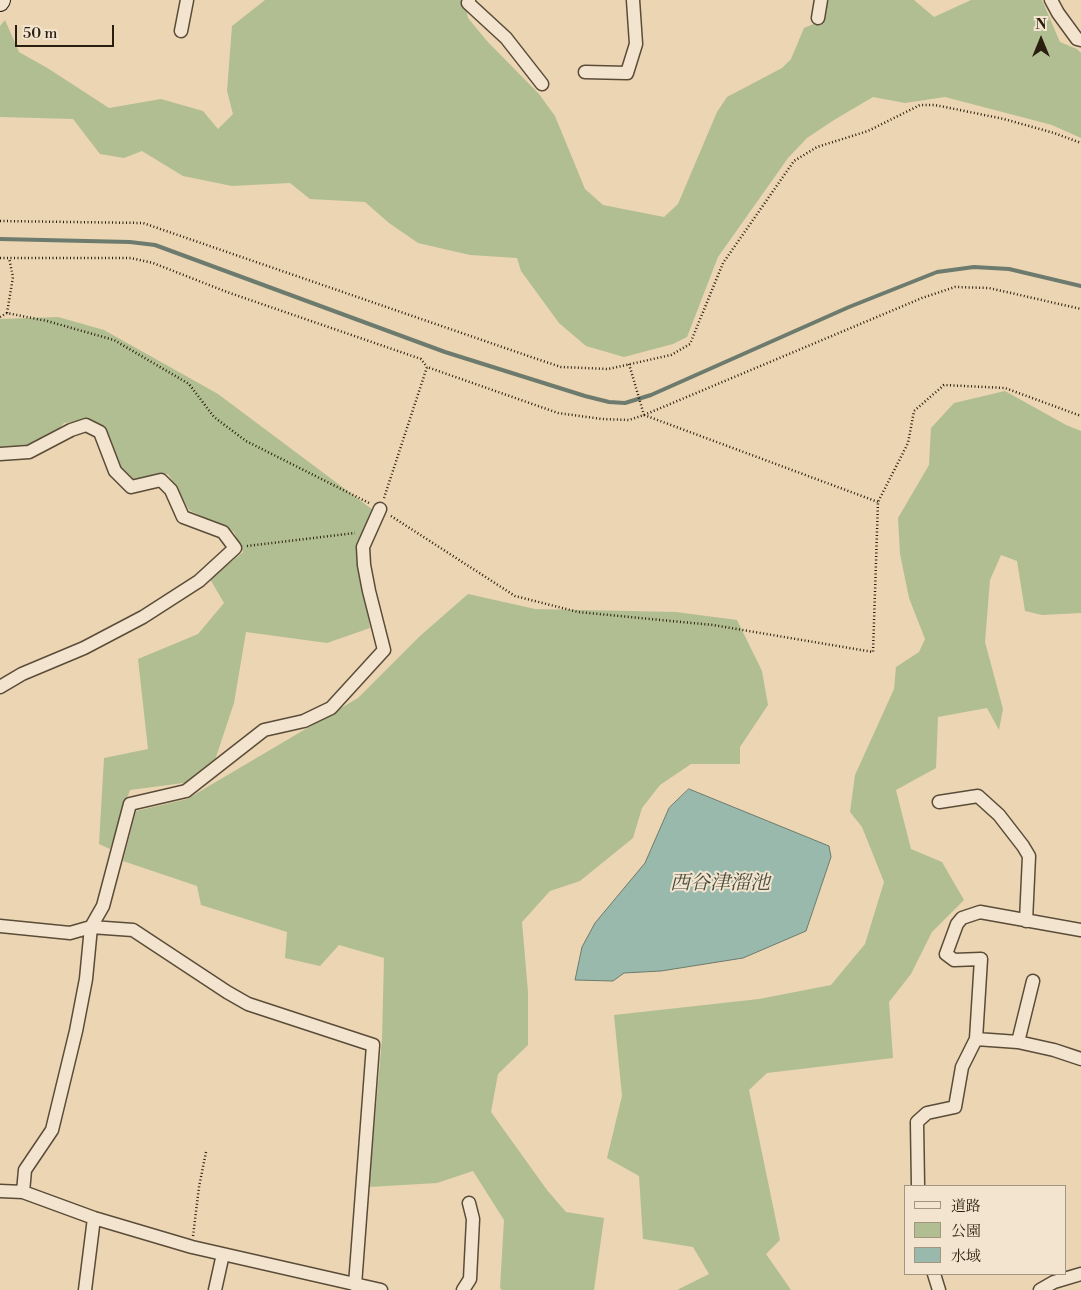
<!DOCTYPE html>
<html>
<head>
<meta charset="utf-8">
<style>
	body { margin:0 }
	#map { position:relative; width:1081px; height:1290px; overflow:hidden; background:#ebd5b3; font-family:"Libre Bodoni","Noto Serif JP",serif }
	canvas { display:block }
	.legend { position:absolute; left:904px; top:1185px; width:162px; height:90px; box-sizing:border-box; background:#f2e4ce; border:1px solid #a29582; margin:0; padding:6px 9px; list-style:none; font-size:15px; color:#2a1f0f }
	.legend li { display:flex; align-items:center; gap:10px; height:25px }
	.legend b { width:25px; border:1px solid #a29582 }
	.north { position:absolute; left:1016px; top:15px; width:50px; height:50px; -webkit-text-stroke:4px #f2e4ce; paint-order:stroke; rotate:0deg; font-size:14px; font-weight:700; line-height:20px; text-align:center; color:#2a1f0f }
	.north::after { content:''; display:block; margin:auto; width:18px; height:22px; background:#2a1f0f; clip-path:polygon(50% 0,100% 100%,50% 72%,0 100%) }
	.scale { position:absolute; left:15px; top:25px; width:99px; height:22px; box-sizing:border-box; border:2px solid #2a1f0f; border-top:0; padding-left:6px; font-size:15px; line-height:18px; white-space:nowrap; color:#2a1f0f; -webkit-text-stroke:4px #f2e4ce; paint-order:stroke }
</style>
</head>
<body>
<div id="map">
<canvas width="1081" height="1290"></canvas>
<ul class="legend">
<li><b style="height:6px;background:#f2e4ce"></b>道路</li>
<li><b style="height:14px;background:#b1be91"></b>公園</li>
<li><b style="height:14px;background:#98b9ac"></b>水域</li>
</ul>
<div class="north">N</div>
<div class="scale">50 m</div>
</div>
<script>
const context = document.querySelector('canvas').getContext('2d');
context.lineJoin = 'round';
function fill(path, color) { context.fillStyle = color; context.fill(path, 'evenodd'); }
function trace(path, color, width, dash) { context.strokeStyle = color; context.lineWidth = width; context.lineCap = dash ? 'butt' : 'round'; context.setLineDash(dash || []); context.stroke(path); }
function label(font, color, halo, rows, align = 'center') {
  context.font = font + ' "Libre Bodoni","Noto Serif JP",serif'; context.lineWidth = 4; context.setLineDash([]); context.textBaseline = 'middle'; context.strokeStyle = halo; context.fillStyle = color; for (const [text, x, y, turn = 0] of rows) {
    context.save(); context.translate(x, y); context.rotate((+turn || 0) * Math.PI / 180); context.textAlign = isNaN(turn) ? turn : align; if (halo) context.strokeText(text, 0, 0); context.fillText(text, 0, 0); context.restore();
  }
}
const green = new Path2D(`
	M265,0H464L468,18L487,41L539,94L555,116L585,189L603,205L664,217L678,204L717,112L727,97L782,68L791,59L804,28L816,23L829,0H914L934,17L971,0H1042L1060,42L1077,49L1081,53V138L1052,125L945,97L905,103L873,97L834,120L807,138L788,158L718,257L687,337L673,344L624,357L586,346L559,323L521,271L517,258L470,255L418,243L389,223L365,202L310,199L290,183L232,186L183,176L142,151L124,158L100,154L73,119L0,117V26L5,20L19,52L49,69L109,108L161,99L203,111L218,129L233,114L227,91L232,26Z
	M58,317L104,330L218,394L373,510L358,550L370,628L327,643L246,632L234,703L213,766L191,782L130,790L110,849L99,844L104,758L148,749L138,659L198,634L224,603L210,579L243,552L234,532L189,510L168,474L135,480L119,469L106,430L92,420L64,423L50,438L27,447L0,449V319Z
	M1005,391L1066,425L1081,431V613L1042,615L1025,611L1017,561L1001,555L990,580L985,642L1003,709L999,730L987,708L938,717L936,768L896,790L911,849L942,862L964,900L932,932L911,974L889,1002L893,1058L767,1073L749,1090L780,1240L766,1254L791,1290H677L709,1274L693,1247L643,1239L639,1176L607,1158L622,1096L614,1015L759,999L831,985L865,944L884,882L862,827L850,812L855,775L894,689L896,667L919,652L925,639L909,598L900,554L898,518L929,465L931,428L954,403Z
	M468,594L535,609L676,612L737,620L762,671L768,705L740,747V764H691L660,785L642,808L633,838L580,881L550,891L522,922L528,992V1045L498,1074L491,1112L547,1190L566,1212L604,1218L594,1290H502L500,1288L504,1220L473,1171L437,1183L369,1187L382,1039L384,958L339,945L320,966L285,958L287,932L201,905L197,886L123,861L136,811L187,799L358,698L420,636Z`);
const water = new Path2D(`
	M689,789L829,846L831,857L806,931L743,958L661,971L624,973L613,981L575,980L582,947L595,923L645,863L669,808Z`);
const stream = new Path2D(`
	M0,239L130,242L155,245L445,352L585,396L609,402L625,403L651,395L849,307L937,272L974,267L1009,269L1081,286`);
const path = new Path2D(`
	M0,221L143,223L537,359L561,367L608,369L671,355L690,344L723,263L794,161L817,147L868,131L920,105H935L1004,119L1054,133L1081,143
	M0,258H131L153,263L227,292L421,359L427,367
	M7,313L13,277L9,258
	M0,317L7,313L47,321L114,340L189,384L214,417L246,441L369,503
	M629,364L644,415
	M644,415L878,502
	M384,498L427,367L558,413L602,419L629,420L644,415L922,298L955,287L989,288L1081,309
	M391,516L515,596L578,612L713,625L873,652L878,502L908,443L914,411L944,385L1005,388L1081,416
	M247,546L355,533
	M193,1236L199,1187L206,1152`);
const street = new Path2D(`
	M469,0L468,3L506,38L542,84
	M1051,0L1058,13L1077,39L1081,40
	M818,18L821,0
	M181,31L187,0
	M585,72L627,73L636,44L633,0
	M0,454L29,452L71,430L86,425L100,432L115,471L131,487L161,480L171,490L183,517L223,532L235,548L199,581L143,617L84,648L22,674L0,687
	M939,802L978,796L999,815L1023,846L1029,856L1026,921
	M0,926L70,933L91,927L133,930L227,992L248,1004L373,1045L355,1285
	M976,1039L1018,1042L1054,1050L1081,1059
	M1018,1042L1033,981
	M918,1186L917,1122L927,1113L955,1107L962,1067L976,1039L981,959L954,960L946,954L957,924L962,918L980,912L1081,930
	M0,1191L23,1192L94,1218L192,1247L381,1290
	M23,1192L25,1170L52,1130L76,1031L86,979L91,927L103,906L130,804L186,791L264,730L304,721L331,708L384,650L369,591L364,565L363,547L380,509
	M934,1274L939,1290
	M85,1290L94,1218
	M215,1290L223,1254
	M463,1290L470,1279L473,1219L469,1203
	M1040,1290L1054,1282L1081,1274`);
const secondary = new Path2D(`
	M0,2L1,0`);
const waterNames = [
	["西谷津溜池",720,884]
];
fill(green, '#b1be91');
fill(water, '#98b9ac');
trace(water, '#6c7b6d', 1);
trace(stream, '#6c7b6d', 4);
trace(street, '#5a4c38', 15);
trace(secondary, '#2a1f0f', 20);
trace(path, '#2a1f0f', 2.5, [1, 2.5]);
trace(street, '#f2e4ce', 12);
trace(secondary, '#f2e4ce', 18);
label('italic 20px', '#4b4d3e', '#f2e4ce', waterNames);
</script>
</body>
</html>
